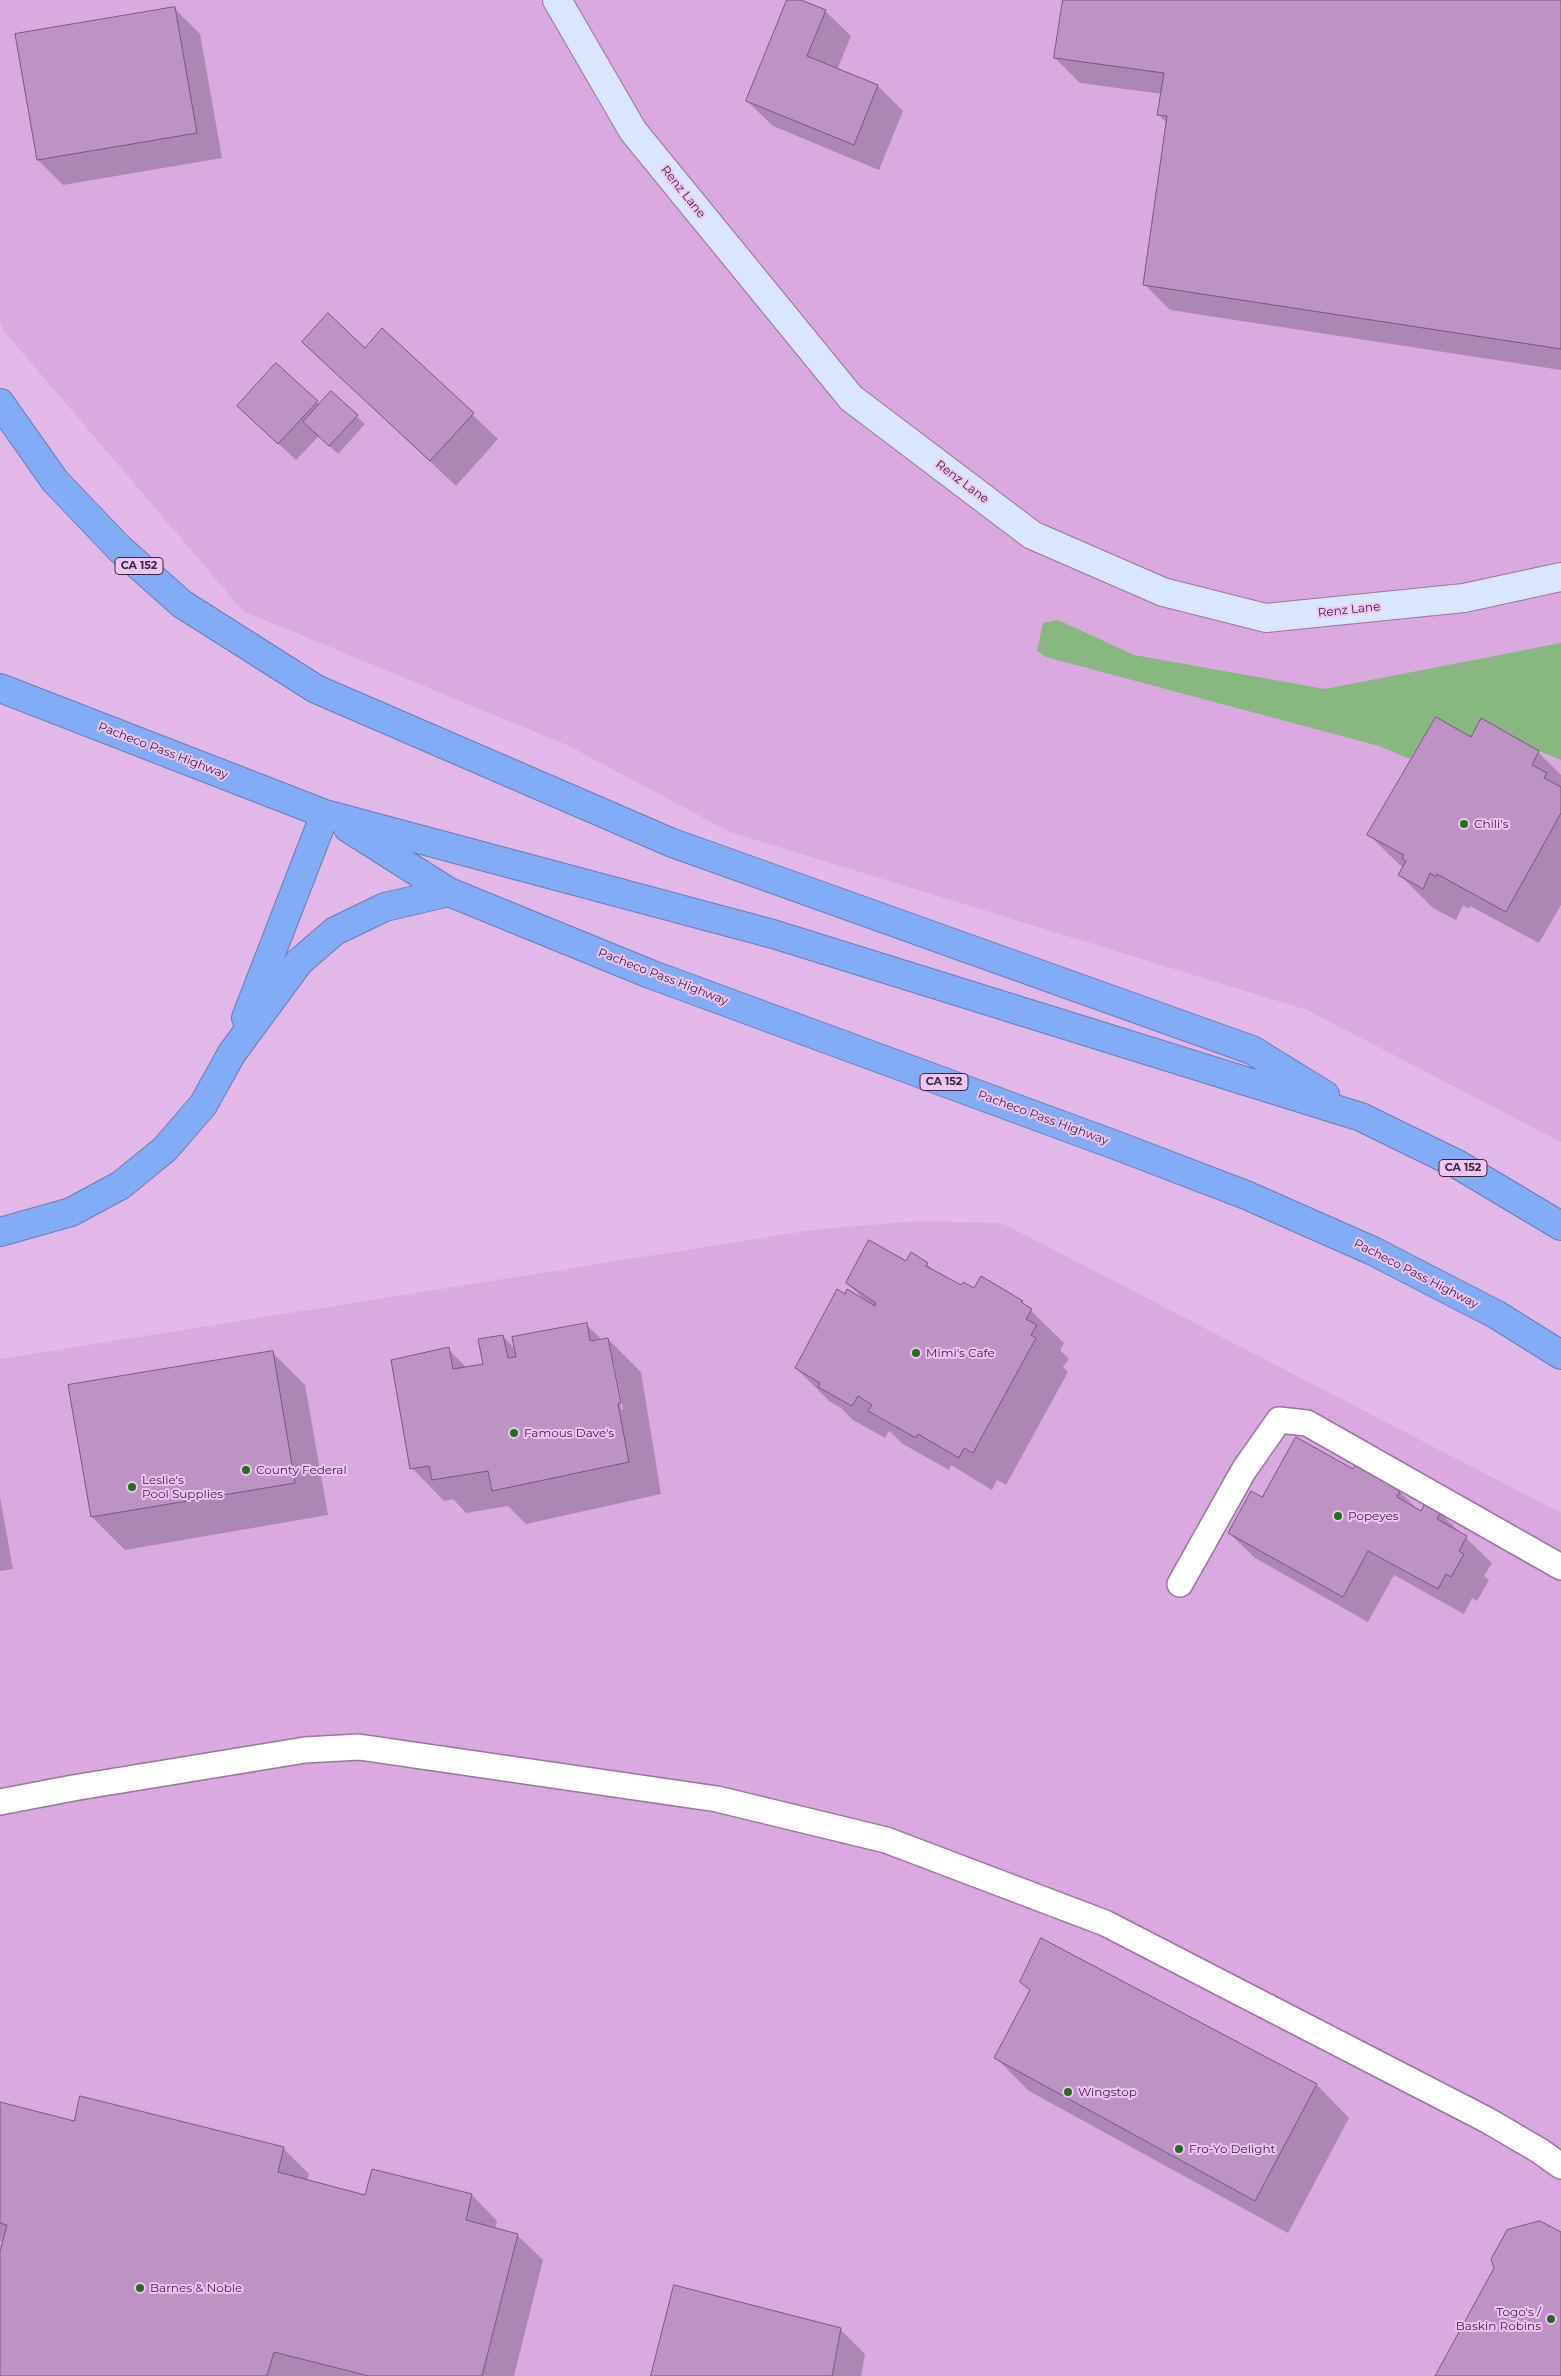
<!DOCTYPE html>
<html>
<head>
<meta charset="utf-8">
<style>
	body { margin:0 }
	canvas { display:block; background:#e2b8e9 }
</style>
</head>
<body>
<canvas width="1561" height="2376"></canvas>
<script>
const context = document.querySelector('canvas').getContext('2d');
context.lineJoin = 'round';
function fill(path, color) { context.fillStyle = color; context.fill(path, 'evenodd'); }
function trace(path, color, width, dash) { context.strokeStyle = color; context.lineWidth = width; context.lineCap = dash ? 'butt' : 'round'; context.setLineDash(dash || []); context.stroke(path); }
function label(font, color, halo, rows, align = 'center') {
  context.font = font + ' Montserrat,sans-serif'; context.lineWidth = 4; context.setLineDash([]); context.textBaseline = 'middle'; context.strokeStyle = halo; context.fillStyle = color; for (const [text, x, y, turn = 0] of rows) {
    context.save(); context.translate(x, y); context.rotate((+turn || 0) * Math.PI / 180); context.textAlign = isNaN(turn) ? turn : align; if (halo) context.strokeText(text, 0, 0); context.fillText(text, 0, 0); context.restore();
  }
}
const built = new Path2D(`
	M0,0H1561V1142L1307,1010L730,832L569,746L243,611L3,330L0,322Z
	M918,1221L1002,1223L1561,1513V2376H0V1359L812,1230Z`);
const green = new Path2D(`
	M1058,620L1134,655L1325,689L1561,643V760L1539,751L1481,719L1471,737L1436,717L1410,759L1379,746L1046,657L1037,651L1043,623Z`);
const shadow = new Path2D(`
	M788,0H798L825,11L851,36L837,70L878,86L903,111L879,170L773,126L747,101Z
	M1064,0H1561V370L1170,310L1145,285L1168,124L1158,114L1162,94L1080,83L1055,58Z
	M175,9L200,34L222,158L63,185L38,160Z
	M383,330L498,439L456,486L303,342L365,350Z
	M276,364L320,405L331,393L365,424L338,454L319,436L296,460L256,423Z
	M1471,739L1538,752L1561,775V905L1539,943L1470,906L1469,909L1463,905L1456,920L1433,908L1400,875L1403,868L1369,835Z
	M906,1262L927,1264L936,1273L961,1286L974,1290L981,1278L1022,1302L1064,1343L1060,1350L1069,1359L1063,1367L1068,1372L1006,1485L997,1480L992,1490L951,1465L949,1470L903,1444L889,1431L885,1438L853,1420L841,1408L829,1401L796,1368L846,1295L865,1300L847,1283Z
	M586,1324L602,1340L608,1339L641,1372L661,1494L526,1524L508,1506L466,1513L453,1499L444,1501L412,1468L448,1349L467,1368L484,1365L503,1336L515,1349ZM611,1361L614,1364L623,1409H621Z
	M272,1352L305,1385L328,1515L125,1550L92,1517Z
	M1353,1471L1400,1492L1421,1513H1440L1492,1563L1484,1576L1489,1580L1477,1601L1472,1598L1464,1614L1394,1575L1368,1622L1255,1558L1229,1533L1263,1499Z
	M0,1497L13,1569L0,1571Z
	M1042,1940L1317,2085L1349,2118L1288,2233L1029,2091L996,2058L1030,1991L1021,1981Z
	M0,2102L75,2123L283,2148L309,2174L307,2181L366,2196L373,2171L472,2195L497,2221L495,2229L517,2235L543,2260L514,2376H0V2256L4,2242L0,2241Z
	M840,2329L865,2354L861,2376H652Z`);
const building = new Path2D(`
	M787,0H801L826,10L807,56L878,85L854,145L746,101Z
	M1063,0H1561V349L1143,285L1167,116L1157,115L1164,73L1054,58Z
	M175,7L197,133L37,160L15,34Z
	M328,313L365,348L382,328L474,413L430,461L302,342Z
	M276,363L318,401L278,444L237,406Z
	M331,391L358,415L329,446L303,422Z
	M1436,717L1471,737L1481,718L1539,751L1532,765L1547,773L1544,778L1561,787V813L1506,912L1437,874L1436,877L1430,873L1423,889L1398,875L1406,861L1402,858L1404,855L1367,835Z
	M869,1240L906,1261L911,1252L928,1263L926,1266L961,1285L963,1282L974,1288L981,1276L1023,1301L1021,1302L1032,1309L1026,1319L1037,1325L1031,1335L1036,1338L973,1453L964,1448L959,1458L918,1434L916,1438L868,1411L872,1405L858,1396L852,1406L818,1387L820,1383L795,1368L837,1289L845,1294L847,1289L875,1306L876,1303L846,1283Z
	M587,1323L590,1341L608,1338L621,1403L618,1404L629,1462L492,1491L488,1471L432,1480L429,1466L410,1469L391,1360L449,1347L453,1369L483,1364L478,1339L503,1335L508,1358L516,1357L512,1337Z
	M273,1351L295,1483L91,1517L68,1385Z
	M1296,1437L1353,1469L1355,1466L1401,1490L1397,1497L1421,1511L1425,1503L1441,1512L1437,1519L1467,1536L1459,1551L1464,1554L1451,1577L1446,1574L1438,1589L1368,1551L1343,1597L1228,1533L1251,1491L1262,1497Z
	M1041,1938L1317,2084L1255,2201L994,2058L1030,1990L1020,1982Z
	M80,2096L284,2147L278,2172L365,2195L372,2169L472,2194L466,2220L518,2234L482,2376H369L274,2352L267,2376H0V2251L7,2225L0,2223V2102L74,2121Z
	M1540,2221L1561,2232V2376H1435L1494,2268L1491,2259L1507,2230Z
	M674,2285L841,2328L832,2376H651Z`);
const lane = new Path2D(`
	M1180,1584L1244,1470L1279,1420L1307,1423L1561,1567
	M0,1802L73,1788L305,1750L359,1747L717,1799L886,1840L1105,1923L1487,2120L1540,2151L1561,2166`);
const secondary = new Path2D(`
	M557,0L633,131L851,398L1032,535L1163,592L1266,618L1464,598L1561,577`);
const highway = new Path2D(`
	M0,403L55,481L119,548L182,604L316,689L670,842L1252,1050L1325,1095
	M0,688L325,814L773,934L1361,1117L1457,1164L1561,1226
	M348,828L449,892L650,974L1118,1146L1246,1195L1373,1251L1497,1315L1561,1355
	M246,1018L325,814
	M0,1232L71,1212L121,1185L165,1149L203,1105L232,1053L299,962L335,931L385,907L449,892`);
const markers = [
	[1464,824,5,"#207017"],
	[916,1353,5,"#207017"],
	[514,1433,5,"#207017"],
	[246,1470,5,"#207017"],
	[132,1487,5,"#207017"],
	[1338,1516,5,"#207017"],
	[1068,2092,5,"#207017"],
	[1179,2149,5,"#207017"],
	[140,2288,5,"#207017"],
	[1551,2319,5,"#207017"]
];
const shields = [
	[139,566,48],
	[944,1082,48],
	[1463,1168,48]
];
const shieldNames = [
	["CA 152",139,566],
	["CA 152",944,1082],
	["CA 152",1463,1168]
];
const streetNames = [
	["Renz Lane",683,192,51],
	["Renz Lane",962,482,37],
	["Renz Lane",1349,610,-6],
	["Pacheco Pass Highway",163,751,21],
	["Pacheco Pass Highway",663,977,21],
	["Pacheco Pass Highway",1043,1118,20],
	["Pacheco Pass Highway",1416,1274,27]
];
const poiNames = [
	["Chili's",1474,824],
	["Mimi's Cafe",926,1353],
	["Famous Dave's",524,1433],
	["County Federal",256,1470],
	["Leslie's",142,1480],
	["Pool Supplies",142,1494],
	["Popeyes",1348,1516],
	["Wingstop",1078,2092],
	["Fro-Yo Delight",1189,2149],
	["Barnes & Noble",150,2288],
	["Togo's /",1541,2312,"right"],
	["Baskin Robins",1541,2326,"right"]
];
fill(built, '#d9a9e0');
fill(green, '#86b880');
fill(shadow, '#0003');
fill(building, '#bc93c3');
trace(building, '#7c5683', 1);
trace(lane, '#9a72a0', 28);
trace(secondary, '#9a72a0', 30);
trace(highway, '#687db4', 30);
trace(lane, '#fff', 25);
trace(secondary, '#dae6fc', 28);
trace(highway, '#83acf6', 28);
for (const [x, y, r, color] of markers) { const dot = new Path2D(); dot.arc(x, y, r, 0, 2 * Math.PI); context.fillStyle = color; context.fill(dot); trace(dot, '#f0c5f6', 2); }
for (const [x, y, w] of shields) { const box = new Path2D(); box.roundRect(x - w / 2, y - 8.5, w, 17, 4); context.fillStyle = '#f0c5f6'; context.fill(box); trace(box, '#362639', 1); }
label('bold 11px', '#362639', null, shieldNames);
label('12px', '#362639', '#f0c5f6', streetNames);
label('12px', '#362639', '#f0c5f6', poiNames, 'left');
</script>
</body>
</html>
